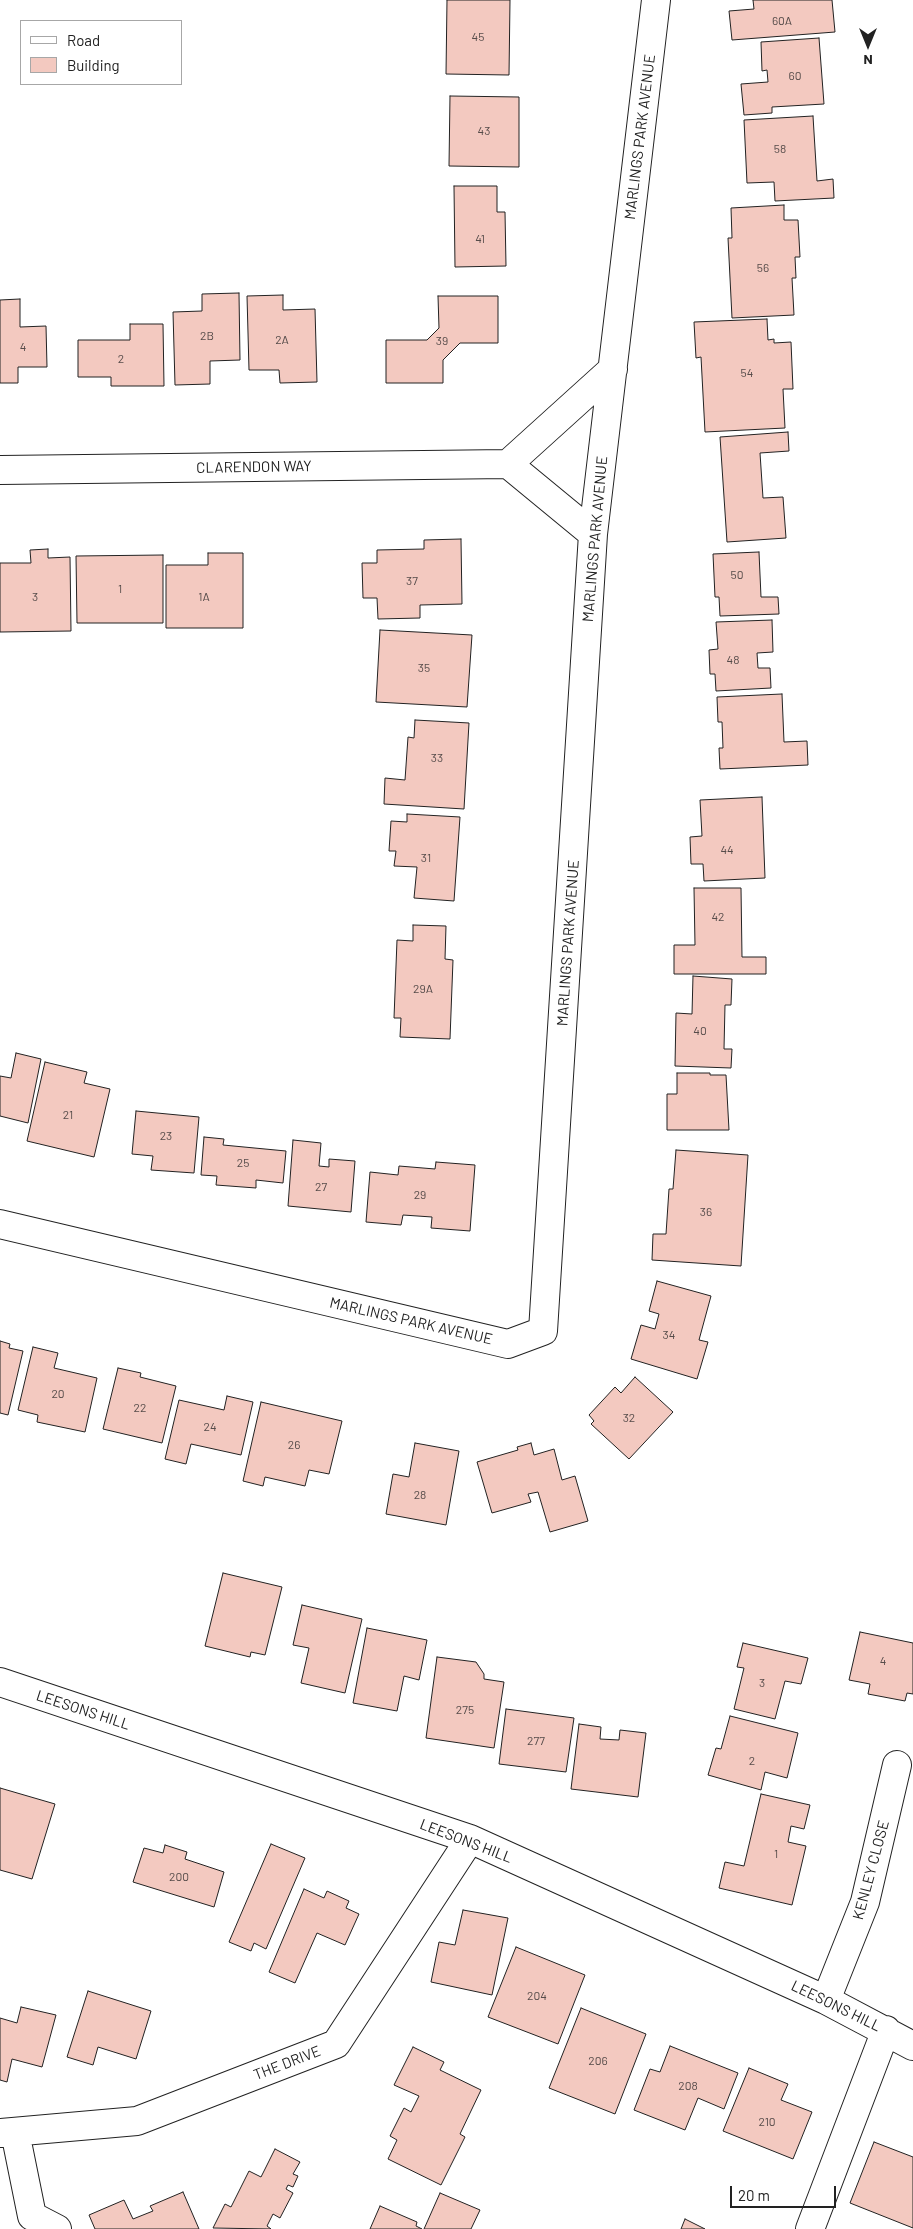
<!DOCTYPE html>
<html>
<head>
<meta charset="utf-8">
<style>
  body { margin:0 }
  #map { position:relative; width:913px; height:2229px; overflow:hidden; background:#fff; font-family:Barlow,sans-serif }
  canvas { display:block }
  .legend { position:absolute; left:20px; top:20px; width:162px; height:65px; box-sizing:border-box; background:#fff; border:1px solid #a7a7a7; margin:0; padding:6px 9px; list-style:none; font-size:15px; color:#222 }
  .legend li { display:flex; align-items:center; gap:10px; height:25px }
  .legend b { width:25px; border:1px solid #a7a7a7 }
  .north { position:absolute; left:843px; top:20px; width:50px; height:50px; -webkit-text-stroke:4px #fff; paint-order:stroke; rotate:180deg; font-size:14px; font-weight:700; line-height:20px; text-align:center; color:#222 }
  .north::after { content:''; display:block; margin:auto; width:18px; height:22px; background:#222; clip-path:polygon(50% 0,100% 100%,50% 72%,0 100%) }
  .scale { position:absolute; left:730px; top:2186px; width:106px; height:22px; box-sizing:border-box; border:2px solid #222; border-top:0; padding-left:6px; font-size:15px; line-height:18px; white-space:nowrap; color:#222; -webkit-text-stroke:4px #fff; paint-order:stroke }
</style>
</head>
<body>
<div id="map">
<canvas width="913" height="2229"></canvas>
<ul class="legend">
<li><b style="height:6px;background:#fff"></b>Road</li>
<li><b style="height:14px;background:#f3c9c0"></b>Building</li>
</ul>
<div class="north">N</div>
<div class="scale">20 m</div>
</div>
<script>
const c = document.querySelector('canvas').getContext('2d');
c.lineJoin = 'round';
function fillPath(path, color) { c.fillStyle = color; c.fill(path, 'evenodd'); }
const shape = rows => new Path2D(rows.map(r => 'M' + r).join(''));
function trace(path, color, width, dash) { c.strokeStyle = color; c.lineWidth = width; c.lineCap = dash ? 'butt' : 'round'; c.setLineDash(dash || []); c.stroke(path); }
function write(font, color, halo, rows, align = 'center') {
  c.font = font + ' Barlow,sans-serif'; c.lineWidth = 4; c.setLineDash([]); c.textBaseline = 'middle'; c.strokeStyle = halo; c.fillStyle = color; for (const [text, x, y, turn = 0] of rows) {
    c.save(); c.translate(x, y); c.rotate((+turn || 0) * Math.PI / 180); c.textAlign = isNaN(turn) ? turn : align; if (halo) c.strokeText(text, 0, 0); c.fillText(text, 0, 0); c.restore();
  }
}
const building = shape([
  [447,0,510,0,509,75,446,74,447,0],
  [753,0,832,0,835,32,732,40,729,11,754,9,753,0],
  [819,38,824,104,772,107,772,113,744,115,741,84,768,82,767,70,762,71,761,42,819,38],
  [450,96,519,97,519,167,449,166,450,96],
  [813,116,817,181,833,179,834,198,775,201,774,182,747,183,744,120,813,116],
  [454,186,497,186,497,212,505,212,506,266,455,267,454,186],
  [784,205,784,220,798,220,800,257,795,257,796,278,792,278,794,315,732,318,728,238,732,238,731,208,784,205],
  [239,293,240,360,210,361,210,384,175,385,173,312,202,311,202,294,239,293],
  [283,295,283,310,315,309,317,382,280,383,279,370,249,370,247,296,283,295],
  [438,296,498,296,498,343,460,343,443,360,443,383,386,383,386,340,427,340,439,328,438,296],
  [20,299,20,327,46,326,47,367,18,367,18,383,0,383,0,300,20,299],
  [767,319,768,340,774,339,774,343,791,342,793,389,783,389,785,428,705,432,701,357,696,358,694,322,767,319],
  [130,324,163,324,164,386,111,386,111,377,78,377,78,340,130,340,130,324],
  [788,432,789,451,760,453,763,498,783,497,786,538,727,542,720,437,788,432],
  [461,539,462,604,420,605,420,618,378,619,377,598,363,598,362,563,377,563,377,550,424,549,424,540,461,539],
  [48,549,48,558,70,557,71,631,0,632,0,563,31,563,30,550,48,549],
  [759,552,761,597,778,597,779,614,720,616,719,597,715,597,713,554,759,552],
  [208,553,243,553,243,628,166,628,166,565,208,565,208,553],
  [163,555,163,623,77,623,76,556,163,555],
  [772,620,773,652,757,653,758,668,770,668,771,688,716,691,715,674,710,674,709,650,718,649,716,622,772,620],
  [380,630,472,635,467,707,376,702,380,630],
  [782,694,784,742,807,741,808,765,720,769,719,748,723,748,722,722,718,722,717,697,782,694],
  [415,720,469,723,464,809,384,804,385,778,405,780,408,737,414,738,415,720],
  [762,797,765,878,704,881,703,864,691,864,690,837,702,836,700,800,762,797],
  [407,814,460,817,454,901,414,898,417,867,394,866,396,851,389,851,391,821,407,822,407,814],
  [694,888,741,888,742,957,766,957,766,974,674,974,674,945,695,945,694,888],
  [413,925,446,926,445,959,453,960,450,1039,400,1037,401,1018,394,1018,397,940,413,941,413,925],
  [693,976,732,979,731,1005,725,1005,724,1049,732,1049,731,1068,675,1066,676,1013,692,1014,693,976],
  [16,1053,41,1059,28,1123,0,1116,0,1076,11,1078,16,1053],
  [45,1062,87,1072,84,1083,110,1089,94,1157,27,1141,45,1062],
  [677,1073,710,1073,710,1075,726,1075,729,1130,667,1130,667,1094,677,1094,677,1073],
  [136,1111,199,1117,194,1173,151,1170,153,1156,132,1154,136,1111],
  [204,1137,224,1139,223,1145,286,1151,283,1183,256,1180,256,1188,216,1185,217,1176,201,1175,204,1137],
  [293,1140,321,1143,319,1166,329,1167,329,1159,355,1161,351,1212,288,1206,293,1140],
  [676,1150,748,1155,741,1266,652,1260,653,1234,666,1234,669,1189,673,1189,676,1150],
  [436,1162,475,1165,470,1231,431,1228,432,1217,403,1215,401,1225,366,1222,370,1172,398,1175,399,1166,435,1169,436,1162],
  [657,1281,711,1296,699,1340,708,1342,697,1379,631,1359,641,1325,655,1329,659,1314,649,1311,657,1281],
  [0,1341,10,1344,9,1348,23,1351,8,1415,0,1413,0,1341],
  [33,1347,58,1353,54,1368,97,1378,85,1432,37,1422,38,1415,18,1410,33,1347],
  [118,1368,141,1373,140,1377,176,1386,162,1443,103,1429,118,1368],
  [635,1377,673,1412,629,1459,591,1424,594,1421,589,1415,615,1387,621,1393,635,1377],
  [227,1396,253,1402,241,1455,191,1444,186,1464,165,1459,179,1400,224,1410,227,1396],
  [261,1402,342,1421,329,1474,309,1470,305,1486,265,1477,263,1486,243,1481,261,1402],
  [415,1443,459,1451,446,1525,386,1514,393,1474,409,1477,415,1443],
  [531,1443,534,1455,554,1449,562,1480,575,1476,588,1521,550,1532,538,1492,528,1494,531,1502,492,1513,477,1462,518,1450,517,1447,531,1443],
  [223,1573,282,1587,265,1655,251,1652,250,1657,205,1646,223,1573],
  [302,1605,362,1619,345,1693,301,1683,309,1648,293,1645,302,1605],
  [367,1628,427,1640,419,1680,404,1676,397,1711,353,1703,367,1628],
  [860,1632,913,1643,913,1694,907,1693,905,1701,868,1694,870,1684,849,1680,860,1632],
  [743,1643,808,1658,801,1684,785,1681,775,1719,734,1709,744,1668,737,1667,743,1643],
  [437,1657,476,1662,484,1674,484,1679,504,1682,494,1748,426,1738,437,1657],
  [506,1709,574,1718,566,1772,499,1764,506,1709],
  [730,1716,798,1733,787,1778,765,1772,761,1790,708,1775,716,1748,721,1749,730,1716],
  [579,1724,601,1727,600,1739,619,1740,620,1730,646,1733,638,1797,571,1789,579,1724],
  [0,1788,55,1804,32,1879,0,1870,0,1788],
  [761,1794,810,1805,804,1829,791,1826,788,1842,806,1846,792,1905,719,1888,725,1862,744,1866,761,1794],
  [271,1844,305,1858,266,1949,254,1943,251,1951,229,1942,271,1844],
  [165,1845,187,1852,185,1859,224,1872,214,1907,133,1882,144,1848,163,1853,165,1845],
  [304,1889,324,1898,327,1891,349,1901,346,1908,359,1914,345,1945,317,1933,295,1983,269,1972,304,1889],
  [463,1910,508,1918,492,1995,431,1982,439,1942,455,1945,463,1910],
  [516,1947,585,1975,558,2044,488,2017,516,1947],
  [88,1991,151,2011,136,2059,98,2047,93,2065,67,2057,88,1991],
  [21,2007,56,2015,42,2067,12,2059,7,2082,0,2080,0,2018,17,2023,21,2007],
  [581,2008,646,2034,615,2114,549,2088,581,2008],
  [670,2046,738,2073,724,2109,698,2098,685,2130,634,2110,650,2069,660,2072,670,2046],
  [413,2047,444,2062,440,2070,481,2090,460,2134,465,2137,441,2185,388,2159,397,2140,390,2136,404,2108,411,2112,419,2096,394,2085,413,2047],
  [749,2068,788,2084,781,2100,812,2112,793,2159,723,2131,749,2068],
  [874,2142,913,2157,913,2228,850,2203,874,2142],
  [275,2149,300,2162,293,2174,298,2176,293,2187,288,2185,286,2189,293,2193,280,2218,273,2214,267,2226,271,2229,213,2228,225,2204,231,2207,249,2171,261,2177,275,2149],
  [183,2192,199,2229,95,2229,89,2215,124,2200,133,2219,153,2211,150,2206,183,2192],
  [440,2193,480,2210,471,2229,424,2229,440,2193],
  [380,2206,417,2222,416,2226,422,2229,370,2229,380,2206],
  [685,2219,705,2229,681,2229,685,2219]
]);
fillPath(building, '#f3c9c0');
trace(building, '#222', 1);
const minor = shape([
  [508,464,613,369],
  [0,470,508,464,593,534],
  [0,1224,508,1344,543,1331,593,534,656,0],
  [0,1682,470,1839,826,2000,913,2046],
  [826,2000,865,1902,897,1765],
  [15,2132,32,2216,57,2229],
  [0,2133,137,2121,336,2044,470,1839],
  [810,2229,886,2030]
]);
trace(minor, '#222', 30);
trace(minor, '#fff', 28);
write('12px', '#564c4a', null, [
  ["60A",782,21],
  ["45",478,37],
  ["60",795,76],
  ["43",484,131],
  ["58",780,149],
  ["41",480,239],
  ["56",763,268],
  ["2B",207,336],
  ["2A",282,340],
  ["39",442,341],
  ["4",23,347],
  ["2",121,359],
  ["54",747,373],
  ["50",737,575],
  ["37",412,581],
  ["1",120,589],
  ["3",35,597],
  ["1A",204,597],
  ["48",733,660],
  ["35",424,668],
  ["33",437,758],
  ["44",727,850],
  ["31",426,858],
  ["42",718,917],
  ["29A",423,989],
  ["40",700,1031],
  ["21",68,1115],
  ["23",166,1136],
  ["25",243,1163],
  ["27",321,1187],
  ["29",420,1195],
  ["36",706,1212],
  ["34",669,1335],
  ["20",58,1394],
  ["22",140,1408],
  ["32",629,1418],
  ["24",210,1427],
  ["26",294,1445],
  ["28",420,1495],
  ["4",883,1661],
  ["3",762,1683],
  ["275",465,1710],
  ["277",536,1741],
  ["2",752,1761],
  ["1",776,1854],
  ["200",179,1877],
  ["204",537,1996],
  ["206",598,2061],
  ["208",688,2086],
  ["210",767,2122]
]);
write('15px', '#222', '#fff', [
  ["MARLINGS PARK AVENUE",640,137,-83],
  ["CLARENDON WAY",254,467,-1],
  ["MARLINGS PARK AVENUE",595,539,-85],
  ["MARLINGS PARK AVENUE",568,943,-86],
  ["MARLINGS PARK AVENUE",411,1321,13],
  ["LEESONS HILL",83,1710,18],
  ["LEESONS HILL",466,1841,21],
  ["KENLEY CLOSE",871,1870,-75],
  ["LEESONS HILL",836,2006,26],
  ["THE DRIVE",287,2063,-21]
]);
</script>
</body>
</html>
